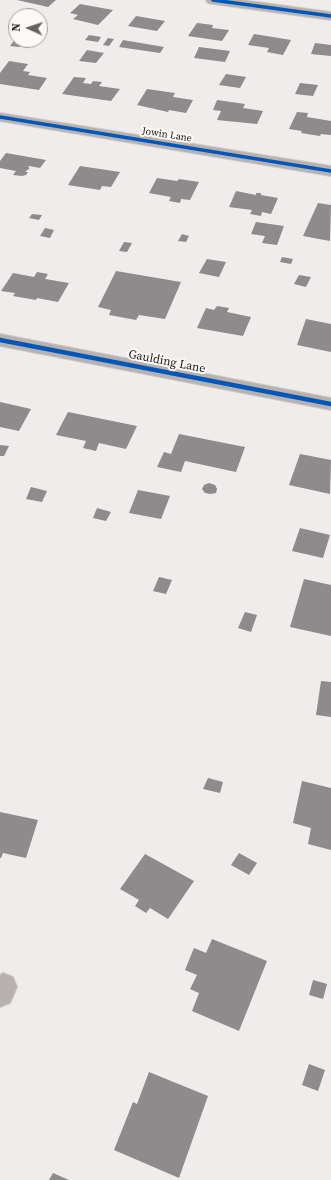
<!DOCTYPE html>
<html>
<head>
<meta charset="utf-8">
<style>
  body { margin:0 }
  #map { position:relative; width:331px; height:1180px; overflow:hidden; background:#efeceb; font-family:"Source Serif 4",serif }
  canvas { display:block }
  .north { position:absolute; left:8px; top:8px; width:40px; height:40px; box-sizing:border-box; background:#fdf9f8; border:1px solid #a29f9e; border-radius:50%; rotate:273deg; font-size:11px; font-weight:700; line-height:16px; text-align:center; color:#191717 }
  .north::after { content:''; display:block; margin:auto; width:14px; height:18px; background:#646261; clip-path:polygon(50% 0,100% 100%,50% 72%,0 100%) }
</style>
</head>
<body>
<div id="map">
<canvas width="331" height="1180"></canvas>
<div class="north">N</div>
</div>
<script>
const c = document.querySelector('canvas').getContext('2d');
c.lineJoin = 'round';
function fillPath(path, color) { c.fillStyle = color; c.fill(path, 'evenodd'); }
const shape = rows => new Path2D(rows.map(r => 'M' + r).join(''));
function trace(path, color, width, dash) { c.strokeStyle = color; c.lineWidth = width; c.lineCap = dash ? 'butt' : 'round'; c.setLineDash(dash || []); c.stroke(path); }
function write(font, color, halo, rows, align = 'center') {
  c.font = font + ' "Source Serif 4",serif'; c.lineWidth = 4; c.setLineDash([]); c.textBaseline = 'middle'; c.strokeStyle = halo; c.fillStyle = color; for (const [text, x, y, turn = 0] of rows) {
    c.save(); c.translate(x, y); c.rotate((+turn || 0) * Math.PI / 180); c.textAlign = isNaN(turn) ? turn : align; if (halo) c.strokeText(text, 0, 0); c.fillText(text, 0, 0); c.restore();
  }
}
fillPath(shape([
  [17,0,56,0,48,7],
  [80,4,113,10,98,25,73,19,78,15,70,13],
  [136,16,165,21,157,31,128,26],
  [197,23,213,25,212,28,229,30,222,41,188,36],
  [254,34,291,40,283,55,267,52,269,48,248,45],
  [89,35,101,37,98,42,85,40],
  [16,38,16,40,25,41,20,47,10,46],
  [108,38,114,39,109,46,103,45],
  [123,40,164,47,160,53,119,47],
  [315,43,331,45,331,56,311,54],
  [199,47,230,51,225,62,194,58],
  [87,50,104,53,96,63,79,61],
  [9,61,28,64,23,71,30,72,28,75,47,78,39,90,0,84,0,73],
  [226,74,246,77,240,88,219,85],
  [74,77,86,78,83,83,91,84,93,81,102,82,99,86,120,89,111,101,62,94],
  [300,83,318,85,313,96,295,94],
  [147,89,175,93,173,97,193,100,186,113,169,110,168,112,137,105],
  [217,100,245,104,243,108,263,111,257,124,217,120,221,111,213,110],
  [297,112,308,113,307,117,331,121,331,135,321,134,320,136,301,133,302,131,289,129],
  [6,153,46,160,40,168,29,166,28,167,30,168,25,172,28,172,26,175,22,176,13,175,16,171,0,168,0,161],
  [80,166,120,172,111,187,102,186,100,190,68,185],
  [157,178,177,181,179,179,199,182,190,200,181,199,180,203,169,201,171,197,149,193],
  [236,191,256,195,256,193,261,193,261,195,278,198,271,214,262,212,261,216,250,214,252,210,229,207],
  [318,203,331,205,330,241,303,236],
  [32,214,42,215,39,220,29,218],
  [256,222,284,226,277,245,262,243,265,236,251,234],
  [45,228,54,230,50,238,40,236],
  [182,234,189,236,186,242,178,241],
  [124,242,132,243,127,252,119,251],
  [282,257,293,259,291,264,280,262],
  [207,259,226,262,219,277,199,273],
  [116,271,181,282,165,319,139,315,136,320,109,315,111,310,98,307],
  [37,272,48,274,45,279,69,283,58,302,37,298,36,300,13,296,15,293,1,291,13,273,34,277],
  [299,275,311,277,306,287,294,284],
  [217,306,229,308,227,312,251,317,243,336,197,328,206,308,214,310],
  [306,319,331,324,331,352,297,345],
  [0,402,31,409,19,431,0,427],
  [68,412,137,426,126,449,99,443,96,451,83,448,86,441,56,435],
  [179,434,245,447,236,472,185,461,181,472,157,467,164,452,171,454],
  [0,445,9,446,4,456,0,456],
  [300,454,331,460,330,494,289,485],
  [209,483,215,485,217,489,216,493,210,494,205,493,202,489,204,485],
  [31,487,47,491,42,502,26,499],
  [138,490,170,496,161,519,129,513],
  [97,508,111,512,106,521,93,518],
  [300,528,330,535,323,558,292,551],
  [159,577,172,580,166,594,153,591],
  [304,579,331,585,331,636,290,627],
  [245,612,257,615,251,632,238,628],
  [321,681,331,682,331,717,316,715],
  [208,778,223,782,220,793,203,789],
  [302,781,331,788,331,850,308,844,311,828,293,823],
  [0,812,38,820,26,858,3,853,1,858,0,858],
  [239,853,257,863,249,875,231,865],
  [145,854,194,881,168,919,150,908,146,913,135,906,139,900,120,889],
  [212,939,267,961,239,1031,192,1011,199,993,190,989,197,975,185,970,194,948,206,953],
  [313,980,327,984,323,999,309,995],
  [309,1064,325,1070,318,1091,302,1085],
  [149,1072,208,1096,179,1178,114,1150,133,1102,137,1104],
  [53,1173,69,1180,49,1180]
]), '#8d8b8b');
const street = shape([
  [206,0,242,0,331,12,331,20,213,4,208,3,206,0],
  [0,113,331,166,331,176,0,121,0,113],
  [0,334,331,398,331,410,0,346,0,334],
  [3,973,13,977,17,987,10,1003,0,1007,0,975,3,973]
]);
trace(street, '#cccaca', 2);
fillPath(street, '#b7b2b0');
trace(shape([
  [213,0,331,16],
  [0,117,331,171]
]), '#0057b8', 3.5);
trace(shape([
  [0,340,331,404]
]), '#0057b8', 4.5);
write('10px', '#191717', '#fdf9f8', [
  ["Jowin Lane",167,135,9]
]);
write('12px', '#191717', '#fdf9f8', [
  ["Gaulding Lane",167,362,11]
]);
</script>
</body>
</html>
